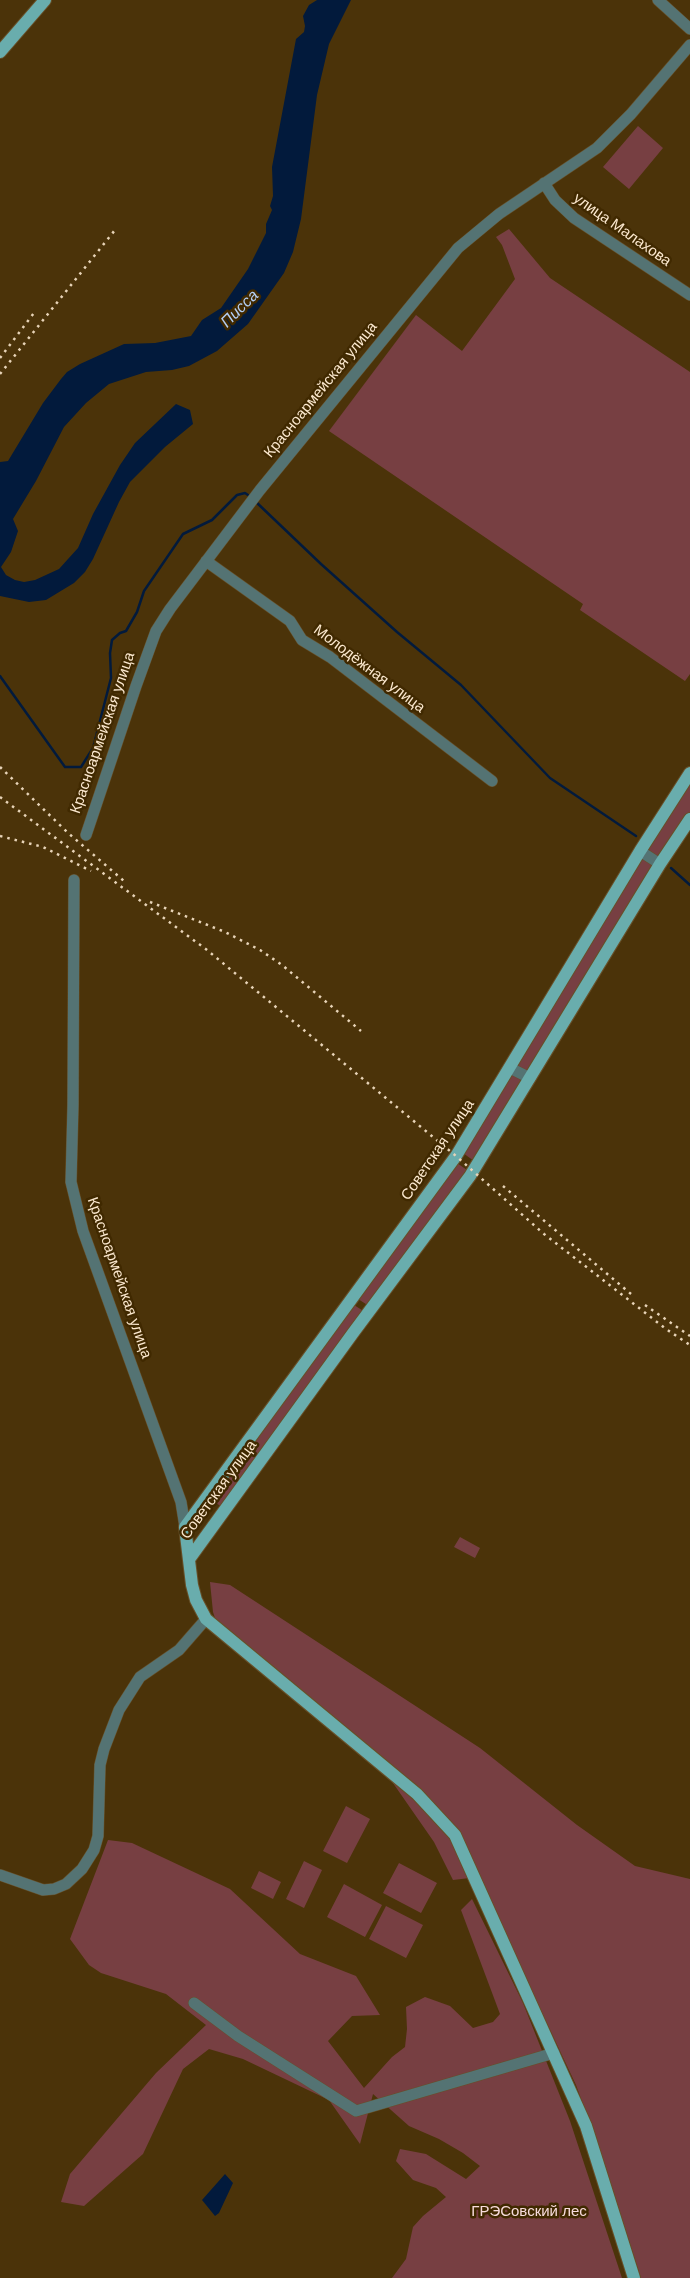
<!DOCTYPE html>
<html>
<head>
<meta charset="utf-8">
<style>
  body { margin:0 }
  canvas { display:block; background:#4b3309 }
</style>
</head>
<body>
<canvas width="690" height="2278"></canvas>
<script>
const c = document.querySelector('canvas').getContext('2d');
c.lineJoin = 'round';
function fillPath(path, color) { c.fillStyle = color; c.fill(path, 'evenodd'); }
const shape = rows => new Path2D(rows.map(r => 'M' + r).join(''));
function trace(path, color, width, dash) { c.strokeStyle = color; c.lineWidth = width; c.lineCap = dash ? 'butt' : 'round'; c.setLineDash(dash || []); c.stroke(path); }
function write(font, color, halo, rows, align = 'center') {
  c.font = font + ' Helvetica,sans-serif'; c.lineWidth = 5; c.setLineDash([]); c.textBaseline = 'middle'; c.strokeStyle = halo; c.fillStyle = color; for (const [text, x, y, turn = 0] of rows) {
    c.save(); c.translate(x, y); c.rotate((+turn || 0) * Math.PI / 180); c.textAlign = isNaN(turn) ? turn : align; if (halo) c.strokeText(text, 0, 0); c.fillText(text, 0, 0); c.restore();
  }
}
fillPath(shape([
  [638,126,663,148,629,189,603,167],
  [509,229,550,278,690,372,690,674,685,681,580,610,583,604,329,431,416,315,462,351,515,279,502,245,496,237],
  [690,782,690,812,658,860,645,850],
  [642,856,656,864,529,1073,516,1067],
  [512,1074,525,1081,474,1161,463,1153],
  [457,1163,467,1170,369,1306,358,1299],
  [354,1305,365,1312,221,1506,210,1500],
  [460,1537,480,1548,475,1558,454,1547],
  [210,1582,230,1585,480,1748,577,1825,635,1866,690,1879,690,2278,641,2278,597,2143,576,2085,478,1877,453,1880,434,1842,386,1773,221,1636,213,1612],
  [346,1806,370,1819,347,1863,323,1851],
  [108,1840,132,1843,230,1889,300,1954,356,1976,380,2015,352,2016,328,2041,364,2088,392,2057,405,2047,407,2029,406,2007,425,1997,450,2006,473,2028,493,2022,500,2014,461,1910,472,1899,523,2003,570,2121,622,2278,392,2278,406,2259,413,2227,423,2216,446,2197,436,2188,413,2180,396,2161,400,2149,426,2154,466,2179,480,2166,463,2153,439,2139,409,2126,373,2094,360,2144,329,2100,243,2059,209,2049,183,2069,143,2154,84,2206,61,2202,70,2174,156,2073,206,2025,166,1994,101,1973,89,1965,70,1939],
  [304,1861,322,1870,304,1908,286,1899],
  [399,1863,437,1883,421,1913,383,1893],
  [259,1871,281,1882,273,1899,251,1888],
  [344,1884,382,1905,365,1937,327,1917],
  [386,1906,423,1925,406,1958,369,1939]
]), '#773f42');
fillPath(shape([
  [317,0,351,0,329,44,317,95,301,219,293,252,284,273,248,324,217,351,189,366,172,370,146,372,109,384,86,403,64,427,36,481,13,519,18,531,11,552,1,567,6,575,15,580,24,582,35,580,59,569,68,559,78,548,93,514,120,465,135,443,176,404,190,410,193,424,165,447,130,482,119,502,93,559,85,572,74,583,46,600,29,602,0,596,0,462,8,461,43,403,61,379,67,372,80,364,124,344,155,343,191,336,202,320,221,308,248,269,266,233,266,224,272,210,270,206,273,196,272,167,296,39,304,32,305,26,303,16,309,5],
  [225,2174,233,2183,219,2213,215,2216,202,2200]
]), '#021a3c');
trace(shape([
  [255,501,321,564,397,632,461,685,550,778,636,836],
  [0,676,65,767,81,767,93,748,111,678,110,653,112,640,120,633,126,631,137,612,144,591,183,534,212,520,237,495,245,493,251,497],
  [671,868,690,885]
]), '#021a3c', 2.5);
const minor = shape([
  [658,0,690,29],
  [544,183,555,200,574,218,690,295],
  [206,561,290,621,302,640,330,657,492,781],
  [86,835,136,686,156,631,170,609,260,490,458,248,499,214,597,148,631,114,690,45],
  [640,851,660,864],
  [74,880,73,1105,71,1182,83,1231,181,1502,185,1527],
  [510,1068,530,1078],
  [0,1875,43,1890,54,1889,66,1884,82,1869,94,1850,98,1836,100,1765,104,1749,119,1710,140,1677,179,1650,206,1619],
  [194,2003,238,2036,356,2111,554,2053]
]);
const major = shape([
  [0,52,45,0],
  [190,1558,353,1333,470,1176,660,864,690,819],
  [634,2278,586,2126,455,1835,417,1794,206,1619,196,1600,192,1585,185,1527,456,1156,640,851,690,773]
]);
trace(minor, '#675029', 12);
trace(major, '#675029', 14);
trace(minor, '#547373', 11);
trace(major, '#69adad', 12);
trace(shape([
  [0,358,34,313],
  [0,374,115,230],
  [0,767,67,832,124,881],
  [0,797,207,950,456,1156,544,1234,666,1329,690,1345],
  [0,836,43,847,91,871],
  [150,902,225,932,260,950,282,965,361,1031],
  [503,1186,631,1294],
  [645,1305,690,1336]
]), '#e8d4b8', 2.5, [2.5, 5]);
write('15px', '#fce9cf', '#402900', [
  ["улица Малахова",622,230,35],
  ["Красноармейская улица",321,390,-51],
  ["Молодёжная улица",369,669,37],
  ["Красноармейская улица",103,733,-71],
  ["Советская улица",438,1150,-56],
  ["Красноармейская улица",119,1278,71],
  ["Советская улица",219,1490,-54]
]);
write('15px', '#f8dcdd', '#402900', [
  ["ГРЭСовский лес",529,2212]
]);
write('italic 16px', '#b2cef4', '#402900', [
  ["Писса",240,309,-45]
]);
</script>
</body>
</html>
